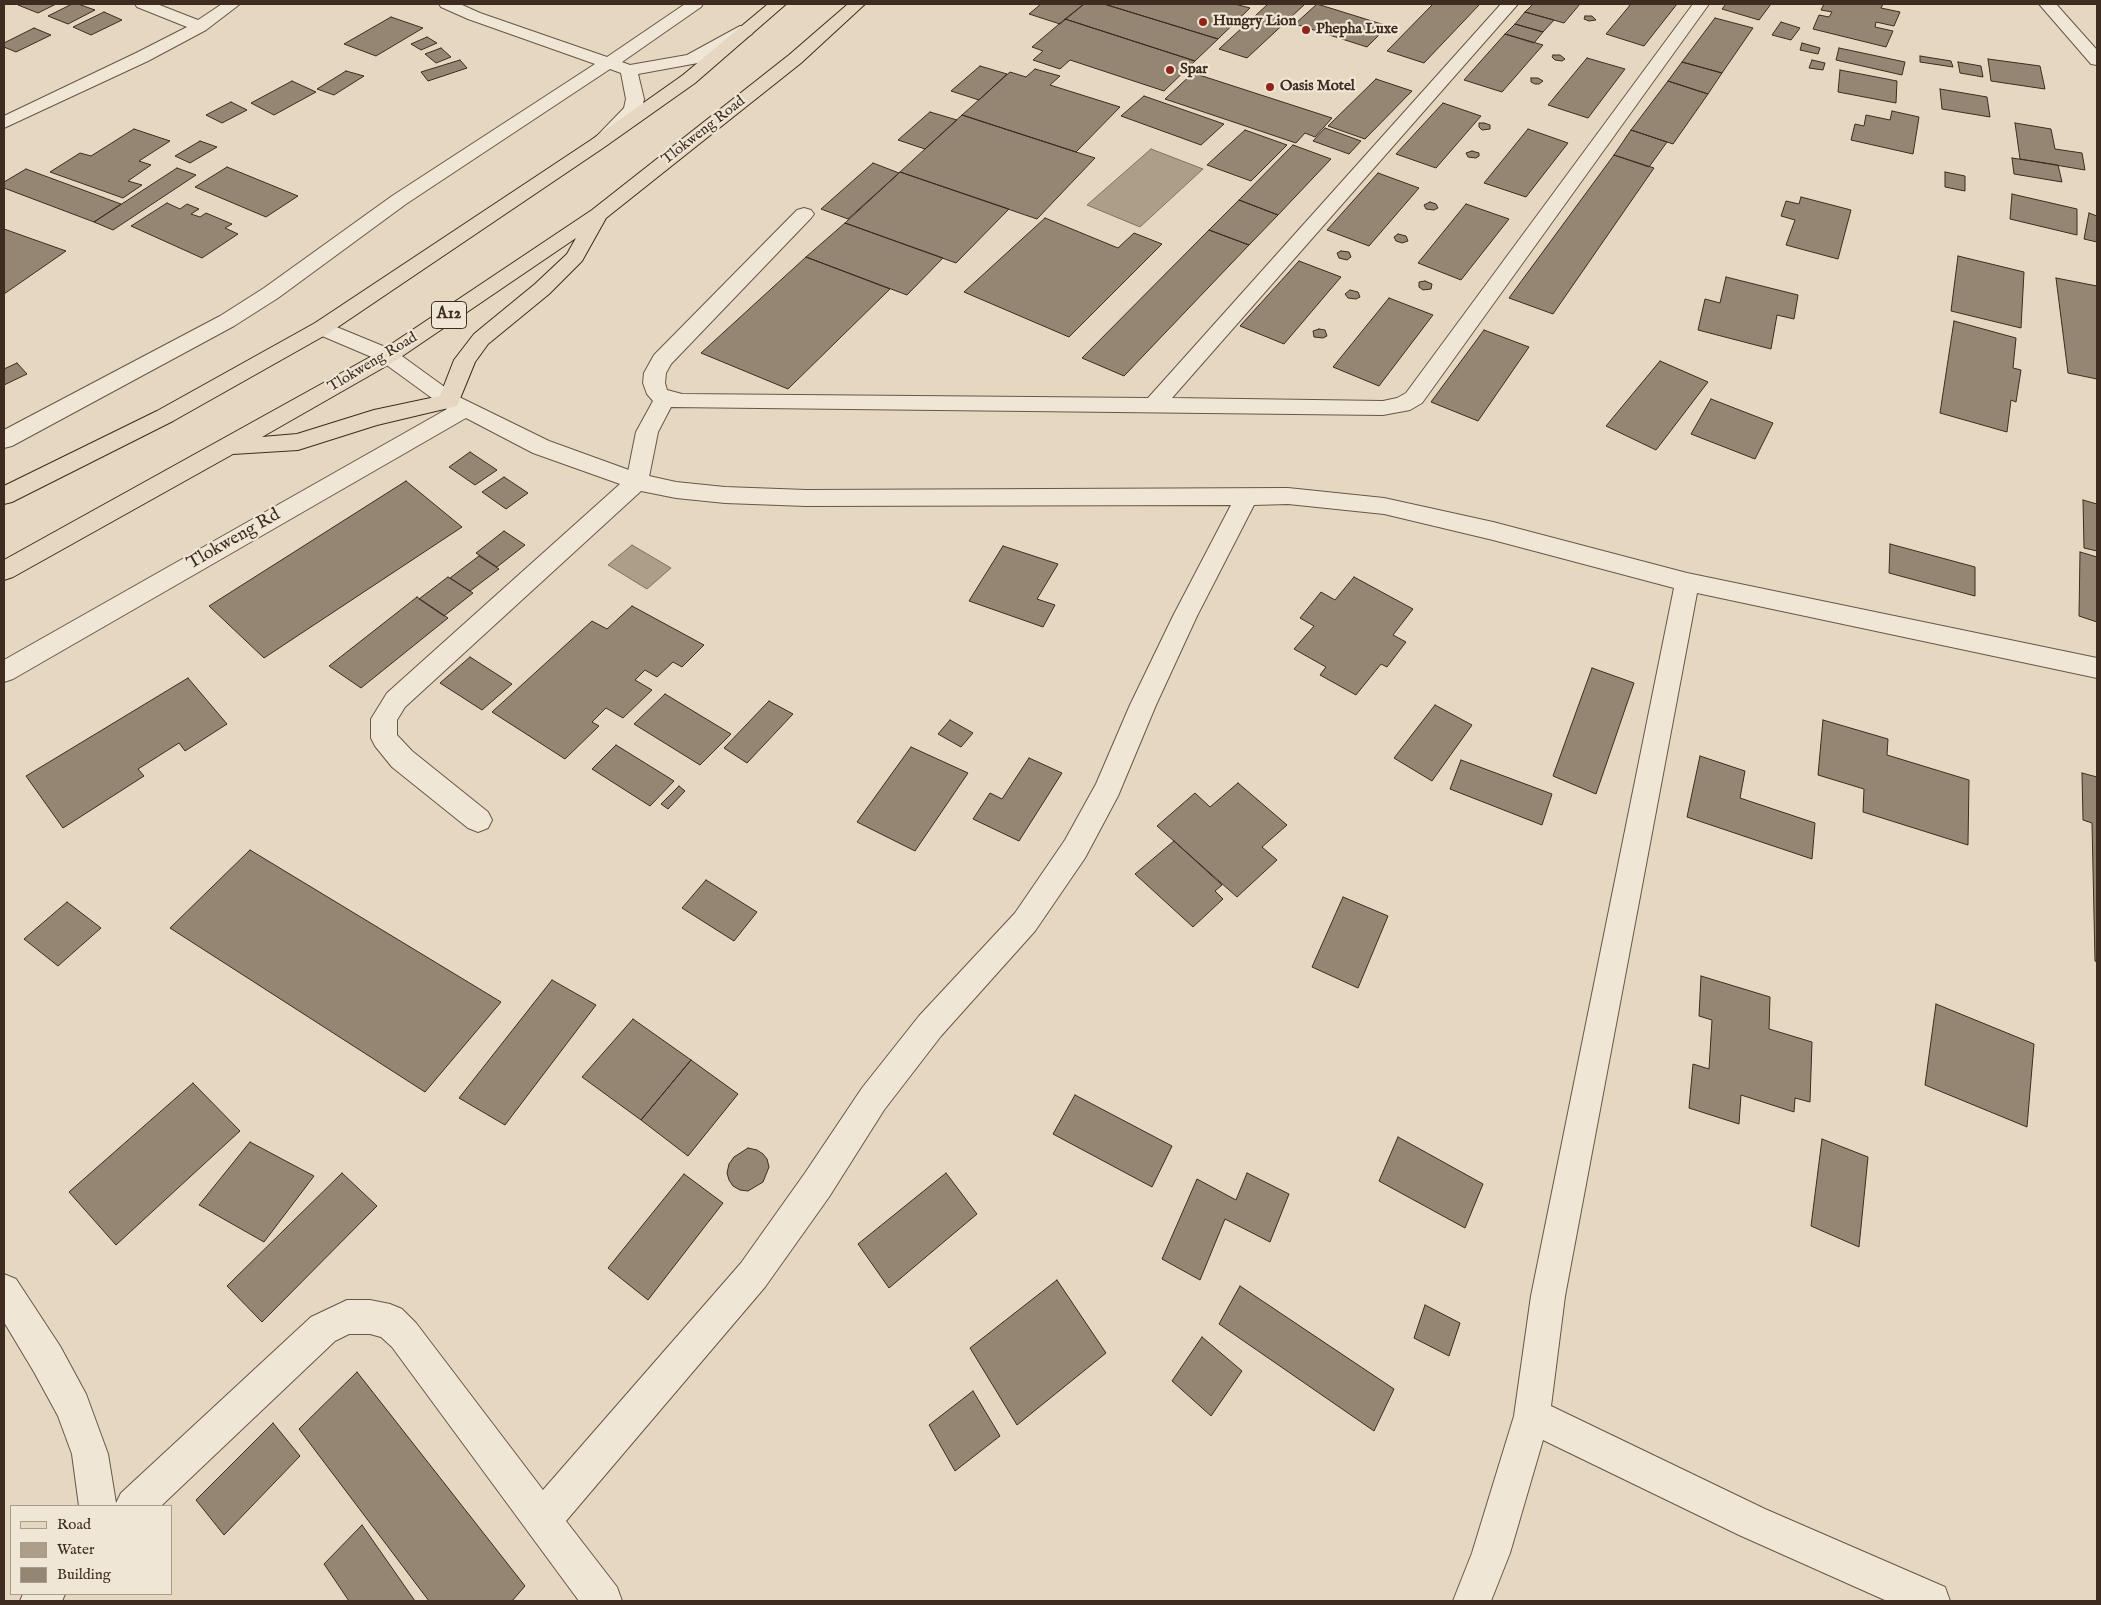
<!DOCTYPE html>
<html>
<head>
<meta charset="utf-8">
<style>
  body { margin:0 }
  #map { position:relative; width:2101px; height:1605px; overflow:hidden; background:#e6d8c0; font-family:"IM FELL English",serif }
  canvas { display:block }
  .frame { position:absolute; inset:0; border:5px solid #3d2c1f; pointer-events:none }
  .legend { position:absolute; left:10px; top:1505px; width:162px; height:90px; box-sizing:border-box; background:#efe6d6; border:1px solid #a89c8d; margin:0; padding:6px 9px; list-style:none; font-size:15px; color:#3d2c1f }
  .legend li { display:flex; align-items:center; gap:10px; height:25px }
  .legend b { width:25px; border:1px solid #a89c8d }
</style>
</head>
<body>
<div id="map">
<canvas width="2101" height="1605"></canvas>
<div class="frame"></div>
<ul class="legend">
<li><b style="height:6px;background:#e6d8c0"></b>Road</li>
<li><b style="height:14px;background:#ad9e89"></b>Water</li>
<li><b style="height:14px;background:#958573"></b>Building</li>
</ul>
</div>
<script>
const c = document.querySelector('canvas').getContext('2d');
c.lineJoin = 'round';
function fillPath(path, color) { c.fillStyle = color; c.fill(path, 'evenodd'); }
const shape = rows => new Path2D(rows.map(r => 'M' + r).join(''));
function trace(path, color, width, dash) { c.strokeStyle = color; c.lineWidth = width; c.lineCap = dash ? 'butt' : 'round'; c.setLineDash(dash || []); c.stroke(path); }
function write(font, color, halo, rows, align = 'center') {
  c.font = font + ' "IM FELL English",serif'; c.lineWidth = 4.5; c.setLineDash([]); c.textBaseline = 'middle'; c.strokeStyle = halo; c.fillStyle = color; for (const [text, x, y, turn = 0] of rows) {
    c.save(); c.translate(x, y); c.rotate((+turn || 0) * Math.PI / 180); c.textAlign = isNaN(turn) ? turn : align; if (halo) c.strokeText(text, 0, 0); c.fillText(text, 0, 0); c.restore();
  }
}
const water = shape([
  [1151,149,1203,169,1140,227,1087,205,1151,149],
  [632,545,671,568,647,589,608,565,632,545]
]);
fillPath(water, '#ad9e89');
trace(water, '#80705f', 1);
const building = shape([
  [21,4,56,4,38,13,18,5,21,4],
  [72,4,78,4,95,10,68,24,48,16,72,4],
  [1041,4,1084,4,1060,24,1029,14,1041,4],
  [1084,4,1104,4,1218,39,1195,61,1065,19,1084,4],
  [1104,4,1235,4,1250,8,1218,39,1104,4],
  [1268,4,1305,4,1247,58,1219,49,1268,4],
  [1317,4,1388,26,1367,47,1295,24,1317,4],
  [1433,4,1480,4,1424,63,1387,51,1433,4],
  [1533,4,1580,4,1564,23,1525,12,1533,4],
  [1631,4,1677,4,1644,46,1606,34,1631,4],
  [1726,4,1771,4,1759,20,1722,9,1726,4],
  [1824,4,1883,4,1881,8,1900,12,1894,26,1876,22,1875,27,1893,31,1886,47,1813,29,1819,15,1829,17,1832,12,1821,10,1824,4],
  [104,12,122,20,91,35,73,27,104,12],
  [1525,12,1554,20,1543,32,1515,24,1525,12],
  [1585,16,1592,16,1596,20,1589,21,1584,19,1585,16],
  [391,17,423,28,376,56,344,44,391,17],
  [1715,18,1753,28,1722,73,1682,62,1715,18],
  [1065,19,1195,61,1164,91,1070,60,1060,69,1033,60,1043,51,1032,47,1065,19],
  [1781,22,1800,28,1791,40,1772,35,1781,22],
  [1515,24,1543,32,1534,43,1505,34,1515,24],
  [34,28,51,35,16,52,4,47,4,43,34,28],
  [1505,34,1543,45,1502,92,1464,80,1505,34],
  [427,37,437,43,421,50,411,44,427,37],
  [1802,43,1820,48,1818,54,1800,50,1802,43],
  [441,48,451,57,436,63,425,54,441,48],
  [1839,48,1905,62,1902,75,1836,60,1839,48],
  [1553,55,1560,55,1565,59,1562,61,1555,60,1552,57,1553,55],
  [1920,56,1951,61,1953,67,1920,62,1920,56],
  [1587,58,1625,69,1588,118,1548,105,1587,58],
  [1988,59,2040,66,2045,89,1991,81,1988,59],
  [460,60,467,68,428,81,421,72,460,60],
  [1812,60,1825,63,1823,70,1809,68,1812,60],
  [1682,62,1722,73,1708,94,1668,81,1682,62],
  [1958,62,1981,66,1983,77,1960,73,1958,62],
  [980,66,1007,74,979,100,951,91,980,66],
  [1035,69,1060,76,1050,85,1120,107,1076,152,962,115,1010,72,1026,77,1035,69],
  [1840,70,1897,81,1896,103,1838,92,1840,70],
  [346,71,364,76,334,95,317,89,346,71],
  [1193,73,1332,118,1315,137,1305,133,1296,143,1165,99,1193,73],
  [1531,78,1538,78,1543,81,1539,84,1535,84,1531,82,1531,78],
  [1376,79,1412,91,1365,139,1328,126,1376,79],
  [292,81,316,92,274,115,251,103,292,81],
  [1668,81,1708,94,1673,144,1631,130,1668,81],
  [1940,89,1987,97,1990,117,1942,109,1940,89],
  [1144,96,1224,124,1201,145,1121,116,1144,96],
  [231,102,247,110,222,123,206,115,231,102],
  [1443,103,1481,116,1436,168,1396,154,1443,103],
  [1892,111,1919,117,1913,154,1851,140,1855,124,1864,126,1866,115,1890,120,1892,111],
  [930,112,957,120,925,149,898,140,930,112],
  [962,115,1076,152,1095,158,1037,219,900,172,962,115],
  [1484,123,1490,125,1490,129,1482,130,1479,127,1479,123,1484,123],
  [2015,123,2051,129,2055,149,2082,153,2085,170,2020,159,2015,123],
  [1325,128,1361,141,1349,154,1313,141,1325,128],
  [134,129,170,141,139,161,151,165,128,181,142,185,123,198,50,172,80,153,91,156,134,129],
  [1528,129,1568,143,1526,197,1484,183,1528,129],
  [1245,130,1287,145,1251,181,1207,165,1245,130],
  [1631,130,1667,142,1649,167,1614,155,1631,130],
  [200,141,217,147,190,163,175,156,200,141],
  [1293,145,1331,159,1278,215,1239,200,1293,145],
  [1472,151,1479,153,1479,156,1476,158,1468,157,1466,153,1472,151],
  [1614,155,1654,168,1553,314,1509,298,1614,155],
  [2012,158,2058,165,2062,182,2014,174,2012,158],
  [873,163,899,173,848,219,821,209,873,163],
  [227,167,298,196,266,217,195,187,227,167],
  [177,168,196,175,113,230,94,222,177,168],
  [26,169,121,204,94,222,4,188,4,182,26,169],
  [900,172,1009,209,956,263,845,223,900,172],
  [1945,172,1965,176,1965,191,1945,187,1945,172],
  [1378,173,1419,188,1369,246,1327,230,1378,173],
  [2012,194,2077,209,2077,235,2010,219,2012,194],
  [1801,197,1851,210,1838,259,1786,245,1795,220,1781,216,1786,201,1799,204,1801,197],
  [1239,200,1278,215,1249,245,1209,230,1239,200],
  [1430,202,1436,204,1438,208,1434,210,1426,209,1424,205,1430,202],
  [167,203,180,209,187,204,199,209,191,214,200,217,206,213,232,224,225,228,238,234,202,258,131,226,167,203],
  [1466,204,1509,219,1461,280,1418,263,1466,204],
  [2089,213,2097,216,2097,242,2084,239,2089,213],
  [1045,218,1118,248,1134,233,1162,244,1069,337,964,292,1045,218],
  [845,223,943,258,907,295,806,257,845,223],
  [4,229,66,251,4,294,4,229],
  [1209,230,1249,245,1124,376,1082,358,1209,230],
  [1398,234,1406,236,1408,241,1402,243,1396,241,1394,237,1398,234],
  [1341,251,1349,252,1351,257,1347,260,1339,258,1337,253,1341,251],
  [1958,256,2024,272,2021,328,1951,311,1958,256],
  [806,257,890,289,788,389,701,353,806,257],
  [1299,261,1341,277,1284,344,1240,326,1299,261],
  [1726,277,1798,295,1794,319,1777,315,1771,349,1698,330,1705,299,1720,303,1726,277],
  [2056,278,2097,286,2097,379,2068,373,2056,278],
  [1425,281,1432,284,1431,289,1423,290,1419,287,1419,282,1425,281],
  [1350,290,1358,292,1360,297,1356,299,1348,298,1345,294,1350,290],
  [1389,298,1433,315,1379,386,1333,367,1389,298],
  [1954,321,2016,338,2013,368,2021,370,2016,402,2011,400,2007,432,1940,413,1954,321],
  [1319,329,1325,330,1327,336,1323,338,1314,337,1313,331,1319,329],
  [1484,330,1529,347,1478,421,1431,402,1484,330],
  [1660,361,1708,382,1656,450,1606,426,1660,361],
  [17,363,27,374,4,385,4,369,17,363],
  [1711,399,1773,423,1755,459,1691,434,1711,399],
  [470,452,497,470,475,485,449,467,470,452],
  [504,477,528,493,506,509,482,492,504,477],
  [406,481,462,527,264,658,209,606,406,481],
  [2083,500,2097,504,2097,551,2084,548,2083,500],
  [504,531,525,545,497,567,476,553,504,531],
  [1890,544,1975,567,1975,596,1889,573,1890,544],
  [1003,546,1058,564,1037,599,1055,605,1043,627,969,601,1003,546],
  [2080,552,2097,557,2097,622,2079,616,2080,552],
  [479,556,499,569,470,591,450,578,479,556],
  [448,577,473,593,444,616,419,599,448,577],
  [1354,577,1413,609,1393,635,1406,642,1387,667,1381,664,1356,695,1320,675,1326,667,1294,649,1314,626,1300,618,1321,592,1335,600,1354,577],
  [417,597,448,618,361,688,329,666,417,597],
  [632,606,704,645,682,667,673,662,657,677,645,670,635,680,652,690,623,718,606,708,592,722,599,726,565,759,492,712,592,621,607,629,632,606],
  [470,657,512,684,482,710,440,683,470,657],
  [1592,668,1634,683,1596,794,1553,776,1592,668],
  [188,678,227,724,185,751,179,743,138,769,144,776,63,828,26,776,188,678],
  [665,694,731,734,700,765,634,724,665,694],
  [769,701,793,714,747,763,724,748,769,701],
  [1435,705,1472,725,1432,781,1394,758,1435,705],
  [950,720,973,733,961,747,938,734,950,720],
  [1823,720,1888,739,1887,755,1969,780,1968,845,1863,812,1864,789,1818,775,1823,720],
  [616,745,674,781,650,806,592,769,616,745],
  [911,747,968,773,915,851,857,822,911,747],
  [1700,756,1745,771,1740,798,1815,823,1812,859,1687,817,1700,756],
  [1029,758,1062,773,1019,841,973,819,990,793,1002,799,1029,758],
  [1461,760,1552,794,1542,825,1450,789,1461,760],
  [2082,773,2097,777,2097,962,2095,961,2092,823,2083,820,2082,773],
  [1238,783,1287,825,1262,847,1277,860,1237,897,1157,826,1195,793,1210,807,1238,783],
  [679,786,685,791,668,809,661,804,679,786],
  [1174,841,1222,885,1215,891,1223,899,1193,927,1135,874,1174,841],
  [250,850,501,1002,425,1092,170,928,250,850],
  [706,880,757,912,734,941,682,908,706,880],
  [1343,897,1388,916,1358,988,1312,967,1343,897],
  [67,902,101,928,58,966,24,939,67,902],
  [1701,976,1770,997,1769,1029,1812,1042,1810,1102,1795,1098,1794,1112,1741,1095,1739,1124,1689,1108,1693,1064,1709,1069,1712,1020,1699,1016,1701,976],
  [552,980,596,1005,505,1125,459,1098,552,980],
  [1936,1004,2034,1044,2027,1127,1925,1085,1936,1004],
  [633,1019,691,1060,641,1120,582,1077,633,1019],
  [691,1060,738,1094,688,1156,641,1120,691,1060],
  [193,1083,240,1131,116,1245,69,1192,193,1083],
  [1075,1095,1172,1146,1152,1187,1053,1134,1075,1095],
  [1398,1137,1483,1184,1465,1228,1379,1181,1398,1137],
  [1822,1139,1868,1157,1859,1247,1811,1226,1822,1139],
  [250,1142,314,1176,264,1242,199,1205,250,1142],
  [748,1148,757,1150,763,1154,767,1159,769,1167,763,1182,748,1191,740,1190,733,1186,729,1180,727,1173,729,1164,734,1157,748,1148],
  [342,1173,377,1206,262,1322,227,1286,342,1173],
  [946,1173,977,1214,889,1288,858,1244,946,1173],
  [1247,1173,1289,1194,1270,1242,1225,1219,1200,1280,1162,1259,1197,1179,1236,1200,1247,1173],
  [684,1174,723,1203,648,1300,608,1268,684,1174],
  [1057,1280,1106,1353,1017,1425,970,1348,1057,1280],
  [1240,1286,1394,1389,1374,1431,1219,1324,1240,1286],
  [1425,1305,1460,1323,1449,1356,1414,1338,1425,1305],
  [1202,1337,1242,1371,1211,1416,1172,1381,1202,1337],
  [357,1372,525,1586,512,1601,429,1601,299,1429,357,1372],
  [973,1391,1000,1436,955,1471,929,1425,973,1391],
  [273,1423,300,1456,224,1535,196,1500,273,1423],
  [362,1525,415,1601,349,1601,324,1564,362,1525]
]);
fillPath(building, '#958573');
trace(building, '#3d2c1f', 1);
const service = shape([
  [1501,4,1518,4,1172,398,1383,401,1397,398,1406,393,1693,4,1709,4,1422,403,1410,410,1383,415,671,407,658,432,648,482,645,488,637,490,629,488,626,482,636,432,653,401,647,394,643,383,644,373,654,355,797,210,804,208,811,210,814,214,811,218,671,364,666,373,665,383,667,390,682,394,1148,398,1501,4]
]);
const minor = shape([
  [135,4,157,4,198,20,222,4,240,4,206,30,148,61,4,128,4,116,136,53,187,27,137,7,135,4],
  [439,4,460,4,480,13,607,57,685,4,703,4,701,7,622,62,630,65,687,55,740,26,752,26,754,30,752,34,698,63,638,74,644,99,642,109,608,144,602,145,596,144,593,140,624,108,626,99,621,73,610,69,406,204,278,298,234,326,12,446,4,448,4,430,220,316,264,288,392,196,595,64,468,19,441,7,439,4],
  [2039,4,2056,4,2097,50,2097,65,2091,64,2039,4],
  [322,321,395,351,457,396,549,441,640,474,676,482,725,487,806,490,1288,488,1384,498,1493,522,1687,573,2097,658,2097,678,1697,593,1565,1296,1551,1406,1765,1509,1945,1587,1950,1601,1887,1601,1739,1535,1543,1440,1510,1553,1491,1601,1453,1601,1472,1553,1514,1416,1531,1296,1674,588,1493,540,1384,514,1288,504,1254,505,1197,616,1156,705,1118,796,1085,858,1035,931,941,1036,884,1110,829,1197,765,1287,566,1521,617,1587,622,1601,579,1601,392,1347,381,1337,370,1334,349,1334,335,1341,161,1506,79,1506,72,1454,58,1416,34,1372,4,1322,4,1274,16,1279,60,1346,86,1394,108,1454,116,1503,121,1493,311,1317,347,1300,370,1300,390,1304,402,1309,416,1323,543,1490,741,1263,805,1173,862,1088,919,1016,1015,913,1065,840,1096,784,1130,705,1173,616,1231,505,806,506,725,503,676,498,641,491,405,707,397,720,397,735,412,751,488,812,492,820,488,828,478,832,468,828,392,767,375,746,371,738,371,719,387,693,620,484,533,453,466,418,13,679,4,682,4,660,447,409,381,361,315,333,312,328,315,323,322,321],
  [23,1594,65,1594,62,1601,20,1601,23,1594]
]);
const primary = shape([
  [768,4,786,4,695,83,603,148,329,333,173,421,12,502,4,504,4,486,157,411,315,323,591,140,683,75,768,4],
  [848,4,865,4,801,63,606,218,582,261,549,294,488,344,475,362,457,406,377,425,298,450,233,454,13,577,4,580,4,560,381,351,592,210,789,55,848,4],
  [576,238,567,254,535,284,474,334,454,360,440,396,374,410,297,434,262,437,395,361,576,238]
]);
trace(service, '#675747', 2);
trace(minor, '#675747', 2);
trace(primary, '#3d2c1f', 2);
fillPath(service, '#efe6d6');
fillPath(minor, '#efe6d6');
fillPath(primary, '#e6d8c0');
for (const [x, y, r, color] of [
  [1203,22,5,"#8f2418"],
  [1306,30,5,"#8f2418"],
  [1170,70,5,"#8f2418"],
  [1270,87,5,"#8f2418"]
]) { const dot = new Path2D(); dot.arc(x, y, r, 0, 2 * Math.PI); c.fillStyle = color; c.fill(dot); trace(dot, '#efe6d6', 2); }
write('bold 15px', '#3d2c1f', '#efe6d6', [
  ["Hungry Lion",1213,22],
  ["Phepha Luxe",1316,30],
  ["Spar",1180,70],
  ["Oasis Motel",1280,87]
], 'left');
write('15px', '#3d2c1f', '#efe6d6', [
  ["Tlokweng Road",704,131,-38],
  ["Tlokweng Road",373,363,-31]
]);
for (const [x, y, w] of [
  [449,315,35]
]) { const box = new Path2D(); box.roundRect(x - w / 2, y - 13.5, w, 27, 4); c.fillStyle = '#efe6d6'; c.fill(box); trace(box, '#3d2c1f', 1); }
write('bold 16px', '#3d2c1f', null, [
  ["A12",449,315]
]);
write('18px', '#3d2c1f', '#efe6d6', [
  ["Tlokweng Rd",234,540,-30]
]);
</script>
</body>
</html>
